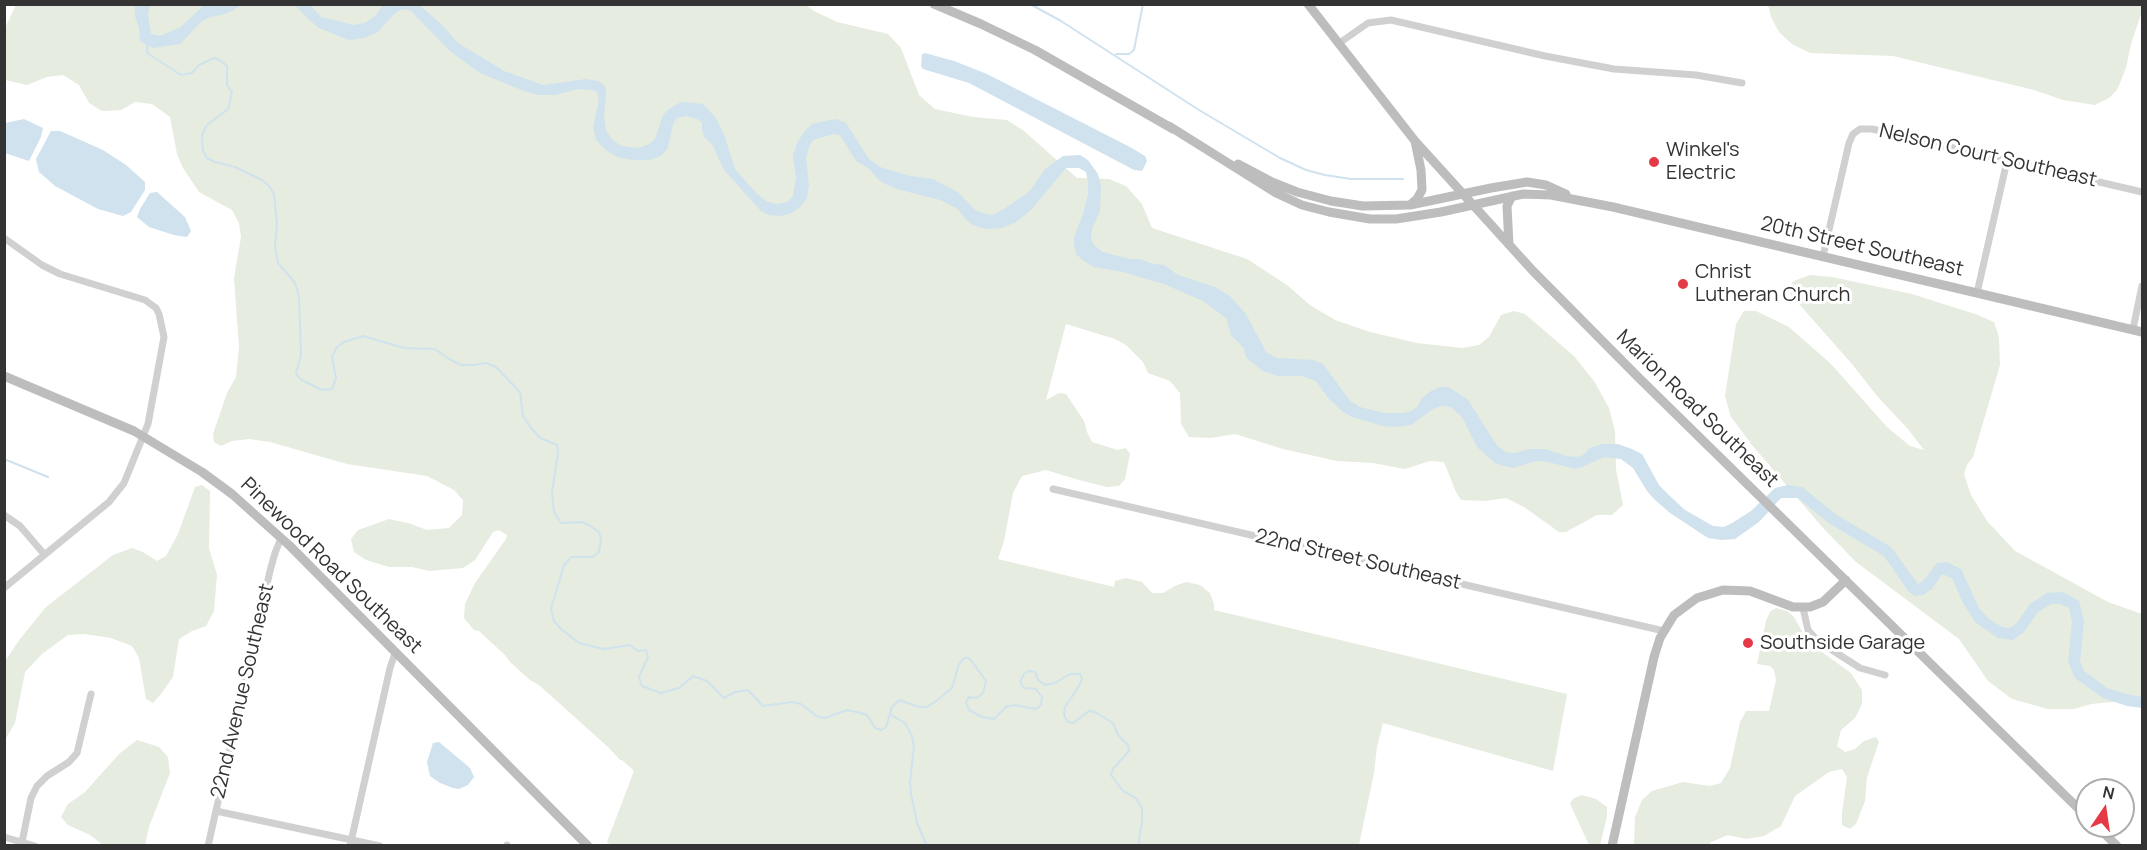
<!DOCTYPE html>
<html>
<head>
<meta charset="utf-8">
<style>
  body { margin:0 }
  #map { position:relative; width:2147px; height:850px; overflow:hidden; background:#fff; font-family:Manrope,sans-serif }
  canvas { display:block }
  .frame { position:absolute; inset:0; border:6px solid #333; pointer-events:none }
  .north { position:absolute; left:2075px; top:778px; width:60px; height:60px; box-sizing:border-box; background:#fff; border:2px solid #adadad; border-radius:50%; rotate:13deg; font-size:16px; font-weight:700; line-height:24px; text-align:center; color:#333 }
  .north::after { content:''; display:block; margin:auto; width:21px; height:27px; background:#e63946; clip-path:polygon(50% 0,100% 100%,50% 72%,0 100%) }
</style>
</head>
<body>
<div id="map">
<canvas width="2147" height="850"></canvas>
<div class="frame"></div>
<div class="north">N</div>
</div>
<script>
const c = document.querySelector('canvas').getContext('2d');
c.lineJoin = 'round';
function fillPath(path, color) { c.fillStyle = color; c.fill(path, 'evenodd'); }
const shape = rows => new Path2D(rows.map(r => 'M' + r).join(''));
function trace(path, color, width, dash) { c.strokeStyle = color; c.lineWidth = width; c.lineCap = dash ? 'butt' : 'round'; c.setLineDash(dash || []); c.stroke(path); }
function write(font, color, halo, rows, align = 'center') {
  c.font = font + ' Manrope,sans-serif'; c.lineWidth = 6; c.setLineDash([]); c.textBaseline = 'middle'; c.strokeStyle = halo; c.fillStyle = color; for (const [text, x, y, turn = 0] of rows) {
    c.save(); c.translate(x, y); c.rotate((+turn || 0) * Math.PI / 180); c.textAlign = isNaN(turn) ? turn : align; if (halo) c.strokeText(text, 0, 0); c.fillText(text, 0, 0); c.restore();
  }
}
fillPath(shape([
  [2142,4,2142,11,2131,44,2126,68,2117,90,2109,98,2095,105,2063,100,2034,90,1893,56,1810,53,1792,44,1779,32,1771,17,1768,5],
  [16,5,806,5,814,11,837,22,888,34,901,48,919,95,935,109,973,117,1007,120,1024,131,1077,178,1109,179,1126,186,1142,204,1152,228,1247,259,1287,285,1310,305,1335,320,1370,332,1417,343,1462,348,1479,345,1489,337,1501,315,1514,311,1525,314,1574,356,1594,381,1609,408,1615,431,1616,469,1623,505,1612,515,1597,515,1566,532,1559,532,1524,507,1506,498,1484,501,1461,500,1456,492,1444,462,1430,461,1405,469,1373,463,1337,461,1283,449,1235,434,1211,438,1189,437,1181,424,1180,393,1170,381,1148,373,1143,362,1126,345,1115,339,1066,324,1046,400,1059,393,1066,394,1084,421,1087,432,1092,442,1118,450,1126,448,1130,454,1125,479,1119,486,1107,487,1079,480,1046,470,1022,476,1013,493,1004,541,998,559,1114,587,1115,581,1126,578,1142,582,1152,593,1163,593,1175,586,1186,582,1200,585,1210,593,1214,604,1214,610,1567,694,1553,771,1383,723,1377,747,1374,773,1359,845,611,845,607,842,634,771,622,760,620,760,608,747,539,685,530,680,510,662,505,655,479,631,474,630,464,618,465,604,475,583,506,539,507,535,499,530,493,532,475,560,463,568,429,571,412,567,389,567,366,560,354,552,351,539,358,530,389,519,408,523,427,530,449,528,462,515,463,500,454,490,427,476,347,464,270,442,249,439,232,441,221,446,214,442,213,434,227,393,236,377,239,347,234,278,241,237,239,223,232,210,199,192,183,168,177,154,170,117,152,104,135,102,121,110,102,111,89,103,79,85,63,75,47,77,27,85,5,80,5,28],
  [1810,275,1832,277,1912,294,1978,315,1994,322,1999,337,2000,365,1973,457,1967,465,1964,474,1971,495,1987,521,2015,551,2108,602,2142,614,2142,699,2091,704,2074,709,2048,709,2012,699,1988,681,1959,639,1856,562,1824,529,1752,445,1731,417,1725,396,1736,324,1744,311,1756,311,1789,327,1831,364,1887,427,1910,446,1924,450,1908,429,1877,396,1852,364,1791,295,1789,287,1794,281],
  [202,485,210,491,209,548,217,575,214,611,206,626,192,631,179,639,173,677,161,694,153,703,146,699,139,658,132,646,111,638,84,634,68,635,42,654,25,672,15,723,5,740,5,661,20,639,46,607,113,555,132,548,143,552,157,561,166,556,178,534,195,487],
  [1776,608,1787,611,1794,617,1808,642,1851,673,1862,690,1862,704,1855,718,1841,730,1837,746,1845,752,1855,749,1864,741,1876,737,1879,742,1867,777,1865,801,1856,824,1850,829,1842,825,1842,813,1847,777,1842,769,1829,772,1795,796,1781,826,1764,836,1746,839,1728,835,1711,842,1709,845,1634,845,1635,817,1642,800,1652,791,1683,782,1710,786,1721,783,1730,768,1740,722,1746,711,1769,711,1776,680,1774,670,1770,666,1757,664,1766,621,1770,612],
  [137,740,159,747,168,757,170,773,149,827,145,845,103,845,90,835,68,825,61,817,68,804,85,792,119,754],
  [1582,795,1596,799,1607,807,1607,817,1600,845,1589,845,1572,808,1570,803,1574,798]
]), '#e6ecdf');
fillPath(shape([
  [135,5,150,5,148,14,151,34,160,36,181,27,204,5,241,5,232,11,221,15,210,17,201,22,180,44,153,48,140,41,139,28,135,16],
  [295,5,310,5,321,17,354,25,365,23,375,16,383,5,419,5,440,23,458,43,504,71,543,85,586,79,598,81,605,86,606,94,604,118,606,130,611,138,619,145,628,147,639,148,649,144,655,139,663,115,669,109,681,102,703,104,716,118,724,134,735,169,755,192,766,201,776,204,787,202,793,196,796,178,793,156,797,143,804,132,812,124,830,120,836,119,846,123,869,159,880,167,910,176,933,179,959,193,974,209,985,214,993,215,1004,209,1030,191,1045,169,1063,156,1080,155,1088,160,1098,174,1101,186,1100,211,1092,229,1091,240,1095,246,1103,252,1114,255,1130,259,1140,259,1153,264,1164,265,1178,275,1215,287,1230,296,1246,314,1266,352,1277,358,1313,360,1323,364,1350,401,1360,407,1384,413,1403,413,1411,411,1417,407,1422,398,1431,391,1439,387,1449,387,1468,400,1496,444,1505,452,1515,453,1529,449,1545,449,1567,456,1577,457,1583,455,1590,448,1603,444,1618,444,1632,449,1642,454,1659,485,1671,497,1685,510,1713,526,1724,527,1732,523,1751,511,1775,488,1788,485,1802,487,1837,515,1891,547,1918,584,1923,581,1937,563,1947,562,1961,569,1979,608,1989,619,2002,627,2010,628,2016,624,2030,604,2047,593,2063,592,2079,601,2084,621,2080,661,2084,671,2107,688,2130,695,2142,697,2142,708,2127,706,2103,698,2075,678,2068,662,2072,622,2069,608,2060,604,2051,604,2038,612,2024,632,2013,640,1998,638,1975,622,1963,603,1952,578,1942,574,1932,589,1923,595,1915,596,1909,592,1884,556,1830,524,1798,498,1781,498,1759,522,1735,539,1722,540,1708,538,1670,513,1655,500,1647,491,1633,468,1621,459,1604,457,1582,467,1575,469,1548,462,1536,461,1513,468,1504,466,1495,463,1477,447,1462,417,1451,407,1441,406,1433,409,1411,425,1397,427,1383,426,1352,417,1342,411,1329,399,1316,381,1302,376,1278,376,1263,371,1254,364,1246,357,1244,348,1231,335,1226,318,1203,301,1164,284,1123,272,1094,267,1084,261,1076,254,1074,245,1074,237,1084,211,1088,194,1088,182,1086,172,1079,168,1066,168,1030,211,1016,222,1002,228,985,229,973,225,965,219,958,209,940,200,897,189,881,182,868,168,856,161,840,135,833,134,813,140,809,147,806,158,809,185,807,198,800,207,792,213,781,216,769,215,761,211,724,170,712,144,705,138,702,131,702,122,697,119,686,116,677,118,673,124,668,148,661,156,649,160,632,160,617,157,607,151,596,140,593,127,599,99,597,92,591,90,578,89,555,95,539,95,524,91,480,73,451,52,412,12,406,9,400,10,394,14,378,32,364,38,349,40,319,28,308,19],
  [925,53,954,61,987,74,1130,147,1145,156,1147,161,1142,171,1134,170,969,83,923,69,921,66,922,54],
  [24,119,43,128,41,137,29,161,5,153,5,123],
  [51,131,60,131,103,150,126,165,145,182,145,190,131,212,123,216,98,209,55,186,39,172,36,159],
  [157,192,185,217,191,231,187,237,174,235,149,227,137,217,140,209,150,193],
  [439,742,470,768,474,777,468,785,459,789,453,788,440,783,430,776,427,762,433,743]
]), '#cfe2ee');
trace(shape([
  [1030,4,1061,21,1199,110,1280,158,1306,170,1325,175,1351,179,1403,179],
  [147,45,147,53,181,75,192,73,199,65,214,58,220,60,227,66,227,85,232,92,230,101,228,109,207,125,202,135,203,151,207,158,215,162,235,167,262,180,269,186,274,194,277,224,275,247,278,263,295,283,299,297,301,356,296,373,300,379,322,390,332,389,336,378,332,357,337,347,344,342,363,336,404,348,435,349,449,359,461,365,475,365,486,363,496,367,520,392,523,416,531,428,540,438,557,445,558,452,552,493,554,512,561,523,582,522,589,525,599,532,601,539,599,552,592,557,571,557,564,565,551,609,554,621,561,629,579,643,604,649,630,645,638,651,646,650,648,657,639,677,642,686,661,693,679,688,693,676,707,681,724,698,735,692,748,690,763,706,792,702,801,704,818,717,825,718,847,710,857,712,867,715,875,728,881,730,886,727,892,707,899,700,919,707,927,707,936,701,952,688,959,664,964,658,969,658,973,663,986,681,983,693,977,698,969,697,966,702,969,710,982,717,994,719,1006,707,1014,705,1036,709,1041,705,1042,697,1036,689,1024,688,1020,682,1024,674,1029,671,1035,672,1038,680,1045,685,1055,683,1070,674,1080,674,1082,679,1079,686,1065,707,1064,716,1068,722,1073,723,1089,711,1095,712,1113,723,1118,735,1128,745,1129,751,1113,769,1111,775,1123,791,1136,798,1142,808,1142,821,1139,840,1140,846],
  [1116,54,1129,54,1134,50,1143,4],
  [4,459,48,477],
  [891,715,905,723,912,736,914,746,910,782,911,794,917,823,927,846]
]), '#cfe2ee', 2);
trace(shape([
  [1338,44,1368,23,1391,20,1545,56,1614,69,1696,75,1742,83],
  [4,238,42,265,60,274,145,300,156,308,159,314,164,337,148,424,124,483,109,502,4,588],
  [1823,256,1849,143,1853,134,1860,129,1872,129,2142,192],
  [1977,293,2007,161],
  [2133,329,2142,286],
  [1053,489,1664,631],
  [4,515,20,526,44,554],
  [1803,608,1808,630,1818,641,1860,668,1885,675],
  [216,811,380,846],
  [4,837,35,846],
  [22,842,31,798,37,786,47,776,69,762,77,753,91,694],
  [208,846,270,571,275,553,281,538],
  [350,846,390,668,395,653],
  [507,846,507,845]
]), '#d0d0d0', 7);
trace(shape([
  [934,4,981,24,1035,50,1173,129],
  [1308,4,1415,141,1533,271,1639,378,2087,817],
  [1169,126,1276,193,1302,205,1329,212,1370,219,1396,219,1441,212,1523,194,1551,195,1613,207,2142,332],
  [1238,164,1272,182,1297,192,1331,201,1363,206,1410,205,1491,188,1527,182,1546,185,1566,194],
  [1410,205,1417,199,1422,190,1421,170,1415,141],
  [1509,245,1507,206,1512,196],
  [4,376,134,431,202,472,232,494,290,546,588,846],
  [2097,826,2117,846],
  [1612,846,1654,657,1660,638,1674,615,1697,598,1723,590,1750,591,1793,607,1810,607,1823,602,1846,580]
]), '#bdbdbd', 9);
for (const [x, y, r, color] of [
  [1654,162,6,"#e63946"],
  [1683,284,6,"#e63946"],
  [1748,643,6,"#e63946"]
]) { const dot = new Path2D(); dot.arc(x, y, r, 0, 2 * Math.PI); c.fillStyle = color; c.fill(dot); trace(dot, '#fff', 2); }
write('20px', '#333', '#fff', [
  ["Winkel's",1666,150],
  ["Electric",1666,173],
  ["Christ",1695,272],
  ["Lutheran Church",1695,295],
  ["Southside Garage",1760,643]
], 'left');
write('20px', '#333', '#fff', [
  ["Nelson Court Southeast",1988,156,13],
  ["20th Street Southeast",1862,247,13],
  ["Marion Road Southeast",1697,409,44],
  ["22nd Street Southeast",1358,560,13],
  ["Pinewood Road Southeast",331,566,44],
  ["22nd Avenue Southeast",243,691,-77]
]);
</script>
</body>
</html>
